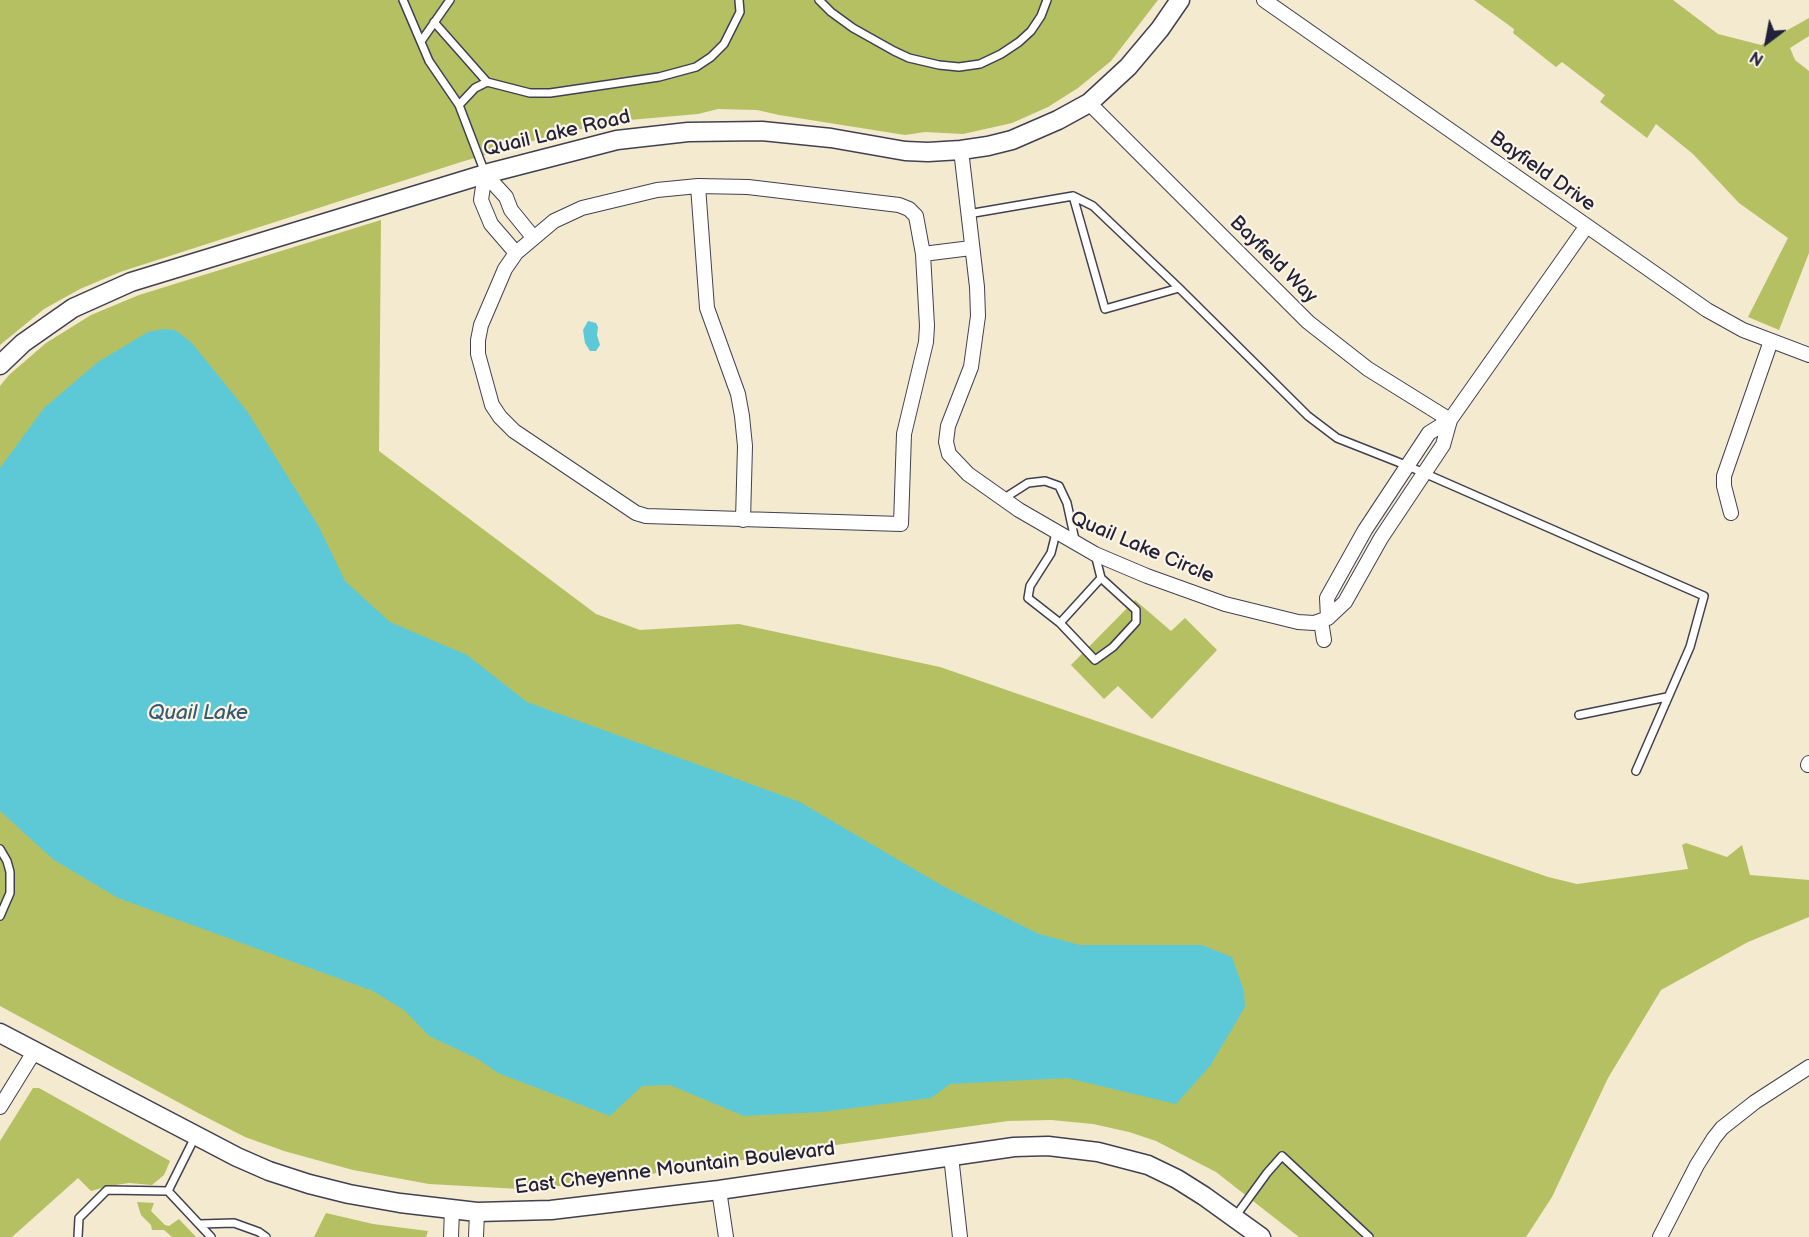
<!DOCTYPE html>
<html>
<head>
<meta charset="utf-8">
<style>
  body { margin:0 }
  #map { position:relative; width:1809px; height:1237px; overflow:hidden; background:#f3eacf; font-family:"Balsamiq Sans",sans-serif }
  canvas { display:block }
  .north { position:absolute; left:1737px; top:12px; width:60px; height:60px; -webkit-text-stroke:4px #fcf5e5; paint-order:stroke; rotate:212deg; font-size:16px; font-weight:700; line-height:24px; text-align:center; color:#22223b }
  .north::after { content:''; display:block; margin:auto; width:21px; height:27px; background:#22223b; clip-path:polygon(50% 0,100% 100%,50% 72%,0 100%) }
</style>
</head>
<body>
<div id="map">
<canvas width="1809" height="1237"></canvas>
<div class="north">N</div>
</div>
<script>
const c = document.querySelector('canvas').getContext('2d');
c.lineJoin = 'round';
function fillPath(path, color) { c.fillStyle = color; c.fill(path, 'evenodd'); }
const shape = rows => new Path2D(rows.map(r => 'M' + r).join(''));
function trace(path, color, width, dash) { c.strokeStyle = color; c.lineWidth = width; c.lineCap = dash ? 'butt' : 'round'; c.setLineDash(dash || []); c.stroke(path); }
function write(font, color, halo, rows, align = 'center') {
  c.font = font + ' "Balsamiq Sans",sans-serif'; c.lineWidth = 4.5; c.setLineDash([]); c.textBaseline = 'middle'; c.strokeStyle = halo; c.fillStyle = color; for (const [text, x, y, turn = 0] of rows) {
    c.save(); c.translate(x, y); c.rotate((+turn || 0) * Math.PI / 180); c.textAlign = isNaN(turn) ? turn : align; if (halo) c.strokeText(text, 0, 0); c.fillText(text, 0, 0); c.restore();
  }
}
fillPath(shape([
  [0,0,1158,0,1111,61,1078,88,1048,107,1012,123,963,134,925,132,905,135,779,115,757,110,718,109,698,114,629,120,560,133,461,162,120,272,80,289,44,309,0,345],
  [1474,0,1673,0,1718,34,1761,45,1809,18,1809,36,1790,48,1795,60,1809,71,1809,253,1779,330,1748,317,1788,238,1739,203,1693,154,1656,124,1647,138,1600,102,1605,95,1562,62,1556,67,1513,33,1514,29],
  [381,220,379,451,596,614,640,630,739,624,940,667,1548,877,1577,884,1688,869,1682,845,1686,843,1727,857,1742,845,1750,875,1809,880,1809,917,1748,942,1661,990,1608,1078,1552,1197,1526,1237,1299,1237,1216,1172,1156,1141,1129,1132,1093,1124,1051,1120,1008,1121,757,1156,756,1158,584,1184,520,1189,429,1184,353,1170,284,1151,245,1137,200,1114,0,1006,0,386,9,375,46,343,91,315,139,295],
  [1135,600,1171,631,1185,618,1217,650,1152,719,1118,686,1104,699,1071,665],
  [33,1088,39,1088,170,1161,164,1175,152,1185,129,1183,109,1186,91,1191,78,1178,12,1237,0,1237,0,1141],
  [137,1202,154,1203,151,1211,165,1225,169,1226,179,1219,196,1237,172,1237,164,1230,152,1230,151,1225,141,1215],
  [326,1213,373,1224,428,1231,426,1237,314,1237]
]), '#b4c062');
fillPath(shape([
  [588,321,596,323,598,327,597,335,600,345,596,351,590,351,585,343,583,330],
  [163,329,175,330,191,342,247,411,319,527,345,581,390,622,467,655,527,702,800,802,941,885,1039,934,1080,945,1202,945,1232,957,1244,991,1245,1007,1210,1066,1176,1104,1067,1078,950,1084,931,1098,822,1112,744,1116,670,1085,642,1086,610,1116,498,1073,478,1059,429,1036,404,1010,373,991,118,898,54,860,0,811,0,468,44,408,98,362,148,332]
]), '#5ec9d6');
const service = shape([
  [403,0,429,61,459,105,485,173],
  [819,0,831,12,853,28,894,51,909,58,939,65,959,67,980,64,1001,54,1019,42,1031,31,1041,16,1047,0],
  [434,22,487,82],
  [422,40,450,0],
  [459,105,475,88,487,82,530,93,550,93,659,77,696,67,711,57,724,44,740,12,739,0],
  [1073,196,1105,309,1179,288],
  [968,214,1073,196,1093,206,1179,288,1308,416,1337,438,1408,466,1704,596,1690,647,1636,771],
  [1003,499,1028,483,1045,481,1059,486,1067,503,1075,540],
  [1056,533,1051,553,1030,586,1028,598,1060,623,1095,660,1113,647,1136,622,1136,610,1101,578,1095,554],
  [1060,623,1101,578],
  [1579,715,1667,697],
  [0,849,7,861,10,872,10,893,0,916],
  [168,1191,211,1237],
  [1235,1217,1267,1173,1282,1156,1369,1237],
  [200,1224,234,1223,259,1232,266,1237],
  [78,1237,79,1218,107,1190,168,1191,195,1137]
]);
const minor = shape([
  [1264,0,1707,310,1743,330,1809,355],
  [1089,103,1308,322,1368,369,1450,420],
  [961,150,977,287,978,316,971,367,948,426,946,442,949,454,968,474,1019,510,1095,554,1147,576,1225,604,1298,622,1314,623,1328,618,1345,602,1381,538,1443,445,1450,420,1586,227],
  [485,174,481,200,491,224,516,253],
  [485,174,506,197,511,210,533,237],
  [698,186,748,187,899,205,909,209,916,216,923,254,927,326,926,342,904,434,901,524,646,516,636,513,514,431,500,417,492,405,478,354,478,340,481,325,505,269,516,253,554,221,582,208,657,190,698,186],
  [698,186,707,308,738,394,742,416,745,446,743,520],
  [923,254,971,248],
  [1731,513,1724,486,1724,476,1771,341],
  [1328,618,1327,598,1365,530,1429,433,1450,420],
  [1321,621,1324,640],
  [1808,765,1809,763],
  [0,1107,34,1052],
  [951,1156,960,1237],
  [719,1190,726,1237],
  [451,1237,452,1209],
  [476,1237,477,1212],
  [1660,1237,1697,1165,1714,1138,1722,1128,1755,1102,1809,1067]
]);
const tertiary = shape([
  [0,365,23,343,73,308,131,282,485,174,617,140,688,132,762,131,831,138,905,151,928,152,961,150,988,146,1012,140,1058,120,1089,103,1128,67,1160,29,1180,0],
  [0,1033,237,1157,269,1171,309,1184,349,1194,400,1203,477,1212,551,1210,719,1190,1014,1147,1048,1146,1098,1152,1148,1165,1177,1179,1204,1196,1261,1237]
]);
trace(service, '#414051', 10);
trace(minor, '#414051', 16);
trace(tertiary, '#414051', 21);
trace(service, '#fff', 7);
trace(minor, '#fff', 14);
trace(tertiary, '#fff', 18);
write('20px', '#22223b', '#fcf5e5', [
  ["Quail Lake Road",557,134,-13],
  ["Bayfield Drive",1542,172,35],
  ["Bayfield Way",1273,260,45],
  ["Quail Lake Circle",1142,548,23],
  ["East Cheyenne Mountain Boulevard",675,1169,-7]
]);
write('italic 21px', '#375c71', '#fcf5e5', [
  ["Quail Lake",198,714]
]);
</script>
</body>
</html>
